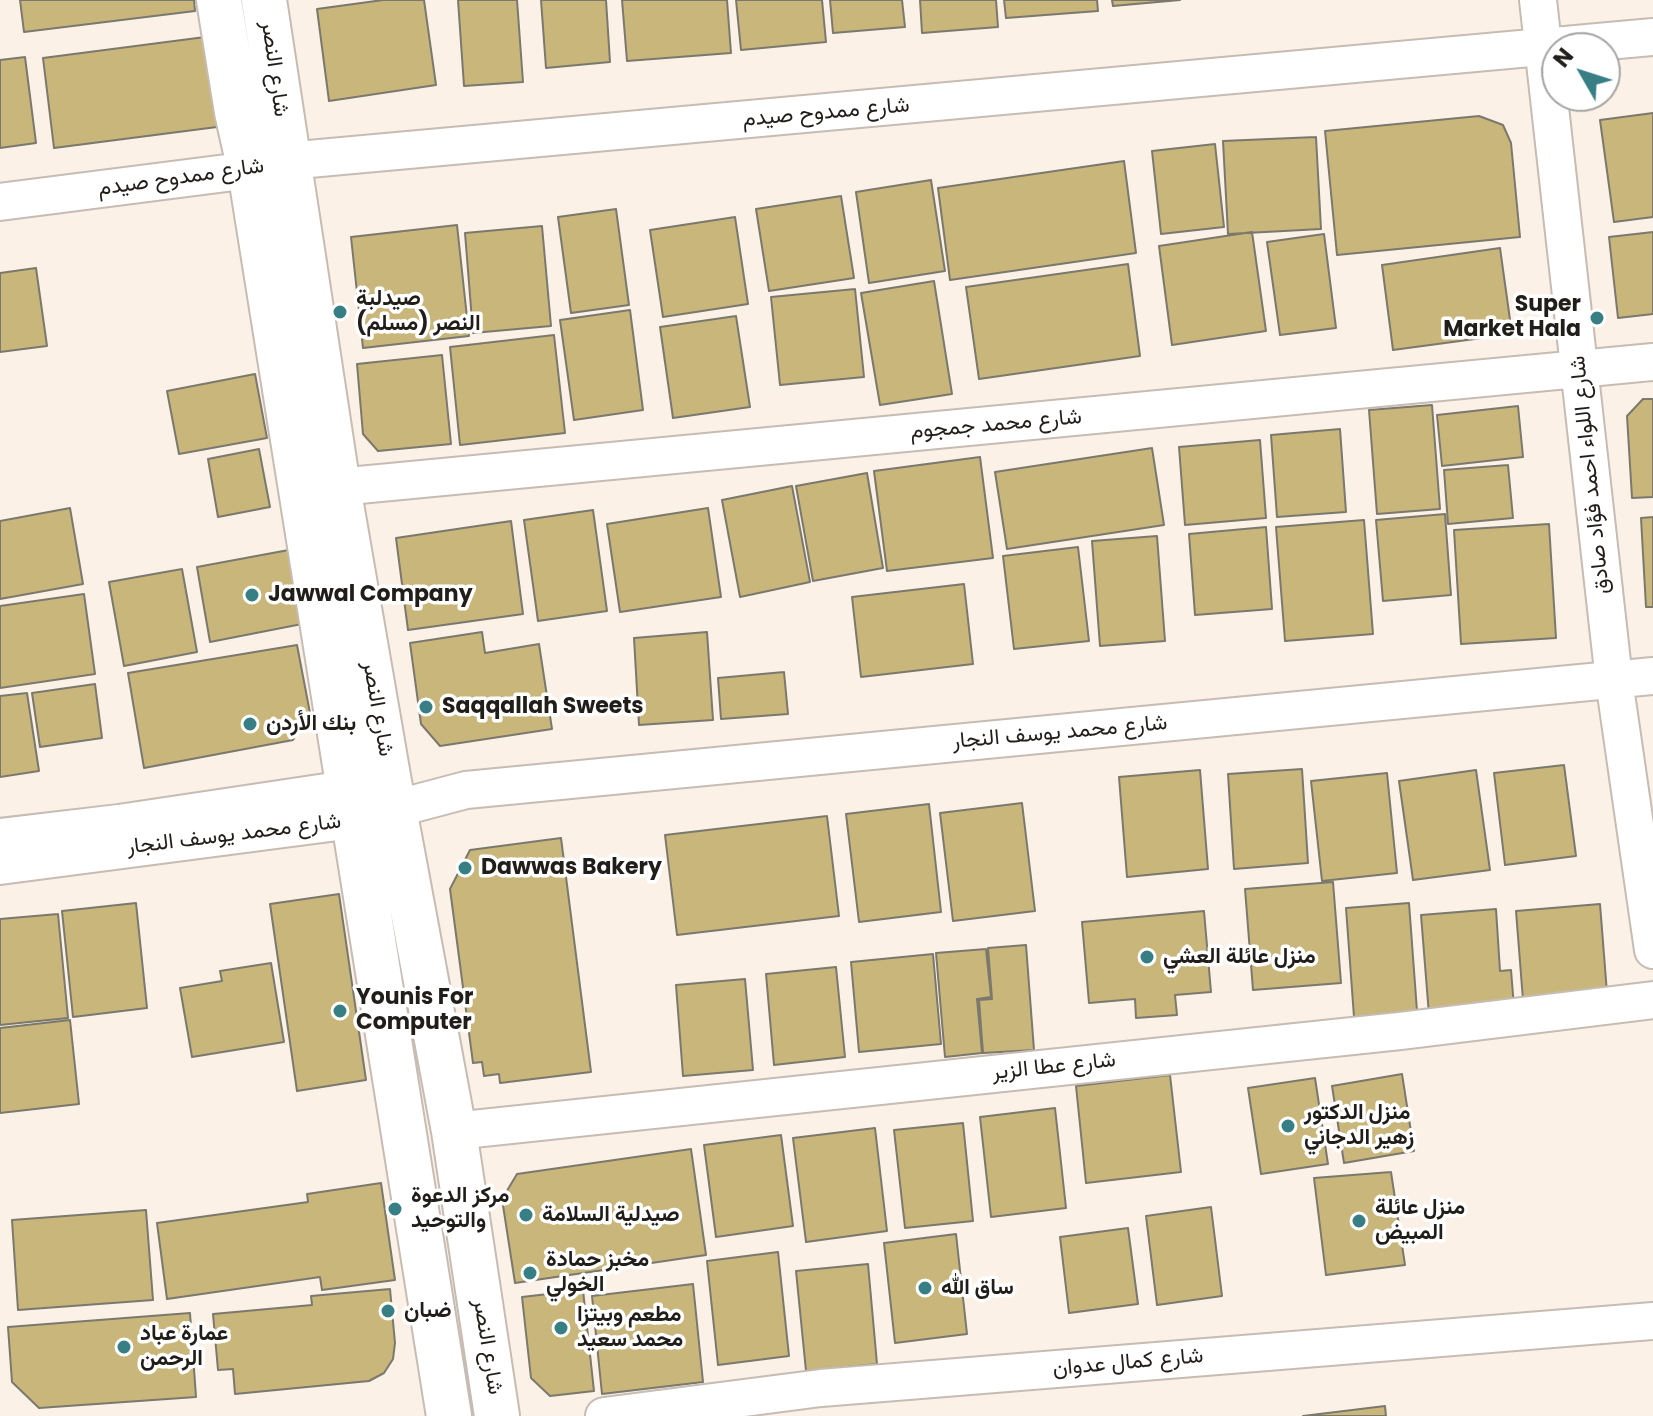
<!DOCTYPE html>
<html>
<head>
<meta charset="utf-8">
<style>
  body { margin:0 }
  #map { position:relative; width:1653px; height:1416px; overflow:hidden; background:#fbf1e7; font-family:Poppins,sans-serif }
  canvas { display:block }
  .north { position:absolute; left:1541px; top:32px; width:80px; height:80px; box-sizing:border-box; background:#fff; border:2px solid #a6a5a3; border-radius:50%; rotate:309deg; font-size:22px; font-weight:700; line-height:32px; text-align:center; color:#211e1a }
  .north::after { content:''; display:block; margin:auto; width:28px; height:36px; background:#377f84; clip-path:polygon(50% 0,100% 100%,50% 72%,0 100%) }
</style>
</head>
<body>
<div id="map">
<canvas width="1653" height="1416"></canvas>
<div class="north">N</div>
</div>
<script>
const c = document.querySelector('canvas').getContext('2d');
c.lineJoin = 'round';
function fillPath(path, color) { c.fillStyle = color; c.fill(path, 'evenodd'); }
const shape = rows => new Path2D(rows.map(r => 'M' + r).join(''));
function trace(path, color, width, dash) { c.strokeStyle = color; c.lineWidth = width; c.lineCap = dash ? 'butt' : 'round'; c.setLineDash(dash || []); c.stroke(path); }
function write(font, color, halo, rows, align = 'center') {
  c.font = font + ' Poppins,Vazirmatn,sans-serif'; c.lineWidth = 7; c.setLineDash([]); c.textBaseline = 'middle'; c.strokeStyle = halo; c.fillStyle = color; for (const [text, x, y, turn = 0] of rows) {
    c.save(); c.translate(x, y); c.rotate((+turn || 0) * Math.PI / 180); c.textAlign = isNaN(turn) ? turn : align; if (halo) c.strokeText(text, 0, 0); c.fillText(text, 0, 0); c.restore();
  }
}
const building = shape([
  [20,0,194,0,195,11,24,32,20,0],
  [383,0,424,0,436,85,329,101,317,9,383,0],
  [458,0,517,0,523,82,464,86,458,0],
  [541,0,606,0,610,62,546,68,541,0],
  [622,0,727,0,731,53,627,61,622,0],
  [736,0,822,0,826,42,741,50,736,0],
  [830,0,902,0,905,27,833,33,830,0],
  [920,0,996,0,998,27,922,33,920,0],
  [1004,0,1097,0,1098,11,1006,18,1004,0],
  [1112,0,1180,0,1113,6,1112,0],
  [205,37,217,127,54,148,43,58,205,37],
  [25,57,36,143,0,148,0,60,25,57],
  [1653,113,1653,217,1614,222,1600,120,1653,113],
  [1479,116,1503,125,1511,143,1520,237,1337,255,1325,131,1479,116],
  [1316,137,1321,229,1228,234,1223,141,1316,137],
  [1215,144,1224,227,1161,234,1152,151,1215,144],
  [1124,161,1136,253,950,280,938,188,1124,161],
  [931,180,945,271,869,283,856,192,931,180],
  [841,196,854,278,769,291,756,209,841,196],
  [616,209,629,305,571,313,558,217,616,209],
  [735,217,748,304,663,317,650,230,735,217],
  [457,225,469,336,363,348,351,237,457,225],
  [542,226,551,326,473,333,465,233,542,226],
  [1252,232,1266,331,1172,345,1159,246,1252,232],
  [1653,232,1653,314,1618,318,1609,237,1653,232],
  [1324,234,1336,328,1280,335,1267,242,1324,234],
  [1500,248,1512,334,1393,350,1382,265,1500,248],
  [1128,264,1140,356,979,379,966,287,1128,264],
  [36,268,47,346,0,352,0,273,36,268],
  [934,281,952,394,880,405,861,293,934,281],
  [855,289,864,377,780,385,771,297,855,289],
  [630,310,643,410,574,420,560,320,630,310],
  [736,316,750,407,673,418,660,327,736,316],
  [554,335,565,433,460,445,450,347,554,335],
  [442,355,451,444,378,451,363,434,357,364,442,355],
  [255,374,267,438,179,454,167,391,255,374],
  [1643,399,1653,399,1653,497,1632,498,1627,416,1643,399],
  [1432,405,1440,509,1377,514,1369,410,1432,405],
  [1518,406,1523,457,1442,466,1437,415,1518,406],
  [1340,429,1346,512,1277,517,1271,435,1340,429],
  [1260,440,1266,518,1185,525,1179,447,1260,440],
  [1152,448,1164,525,1007,549,995,472,1152,448],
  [259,449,270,507,218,517,208,459,259,449],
  [980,457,993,558,887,571,874,471,980,457],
  [1508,465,1513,518,1448,524,1444,470,1508,465],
  [867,473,883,568,813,581,796,486,867,473],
  [792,486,810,582,740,597,722,500,792,486],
  [70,508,83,584,0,599,0,521,70,508],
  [708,508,721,597,620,612,607,524,708,508],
  [593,510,607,611,538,621,524,520,593,510],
  [1445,514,1451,595,1383,601,1376,520,1445,514],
  [1653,517,1653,607,1646,607,1641,518,1653,517],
  [1364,520,1373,634,1285,641,1276,527,1364,520],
  [511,521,523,614,408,630,396,538,511,521],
  [1549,524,1556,638,1461,644,1454,530,1549,524],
  [1266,527,1272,609,1195,615,1189,534,1266,527],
  [1157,536,1165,641,1100,646,1092,541,1157,536],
  [1078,547,1089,641,1014,649,1003,556,1078,547],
  [294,549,307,623,210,642,197,567,294,549],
  [182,569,197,652,124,666,109,582,182,569],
  [964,584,973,664,861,677,852,597,964,584],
  [84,594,95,674,0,688,0,606,84,594],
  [482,632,485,653,539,644,552,729,440,746,421,724,410,643,482,632],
  [707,632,713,720,639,725,634,638,707,632],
  [297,645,310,713,293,740,144,768,128,673,297,645],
  [784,672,788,714,721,719,718,678,784,672],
  [95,684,102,738,40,747,32,693,95,684],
  [27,693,39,771,0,777,0,696,27,693],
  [1564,765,1576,856,1505,865,1494,773,1564,765],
  [1302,769,1308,863,1234,869,1228,774,1302,769],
  [1200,770,1208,869,1127,877,1119,777,1200,770],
  [1476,770,1490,870,1413,880,1399,781,1476,770],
  [1387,773,1397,873,1322,881,1311,781,1387,773],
  [1022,803,1035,911,953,921,940,813,1022,803],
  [929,804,941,912,859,922,846,814,929,804],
  [827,816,839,916,677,935,665,835,827,816],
  [561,838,591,1072,500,1083,499,1074,484,1076,482,1062,473,1063,450,889,470,850,561,838],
  [1333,882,1341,983,1253,990,1245,889,1333,882],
  [339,894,366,1080,297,1091,270,904,339,894],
  [136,903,147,1008,73,1017,62,911,136,903],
  [1409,903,1417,1011,1354,1017,1346,908,1409,903],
  [1600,904,1607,993,1523,1000,1516,911,1600,904],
  [1496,909,1500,971,1511,970,1514,1007,1429,1015,1421,915,1496,909],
  [1204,911,1211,992,1175,995,1177,1015,1136,1018,1135,999,1089,1003,1082,922,1204,911],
  [58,914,68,1018,0,1025,0,919,58,914],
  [1026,945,1034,1050,983,1053,979,1000,992,999,988,948,1026,945],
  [986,949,991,997,977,999,982,1053,945,1057,936,953,986,949],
  [933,954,941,1044,859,1052,851,962,933,954],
  [271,963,284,1042,192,1057,180,988,222,981,220,971,271,963],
  [836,967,845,1057,774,1065,766,974,836,967],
  [745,979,753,1070,683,1076,676,985,745,979],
  [70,1020,79,1104,0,1113,0,1028,70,1020],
  [1402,1074,1414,1151,1344,1163,1332,1086,1402,1074],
  [1170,1075,1181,1172,1086,1183,1076,1086,1170,1075],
  [1315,1078,1328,1164,1261,1174,1248,1088,1315,1078],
  [1055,1108,1066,1208,991,1217,980,1117,1055,1108],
  [963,1123,973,1221,905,1228,894,1130,963,1123],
  [875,1128,887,1231,806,1242,793,1138,875,1128],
  [781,1135,793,1226,716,1237,704,1145,781,1135],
  [691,1149,706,1255,515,1283,502,1199,517,1174,691,1149],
  [1391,1172,1405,1265,1326,1275,1314,1178,1391,1172],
  [381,1183,395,1280,322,1290,320,1277,167,1299,157,1223,308,1202,307,1194,381,1183],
  [1211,1207,1222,1296,1157,1305,1146,1216,1211,1207],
  [146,1210,153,1300,18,1310,12,1220,146,1210],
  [1128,1228,1138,1304,1069,1313,1060,1237,1128,1228],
  [956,1234,967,1334,895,1343,884,1243,956,1234],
  [778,1252,789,1356,718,1365,707,1261,778,1252],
  [868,1264,877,1364,806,1371,796,1271,868,1264],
  [693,1284,703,1382,602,1394,592,1296,693,1284],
  [390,1289,395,1343,393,1359,384,1373,369,1381,235,1394,233,1369,218,1370,213,1314,312,1305,311,1296,390,1289],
  [583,1290,594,1391,550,1396,531,1378,522,1297,583,1290],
  [190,1313,196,1397,39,1408,12,1382,8,1327,190,1313],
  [1385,1406,1386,1416,1303,1416,1385,1406]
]);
fillPath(building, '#c9b67a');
trace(building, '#7b786d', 2);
const street = shape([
  [1538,0,1614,680,1653,950],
  [0,202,250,170,287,161,1653,37],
  [338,487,1653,362],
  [0,837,119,823,373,785],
  [0,866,353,820,466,790,1653,676],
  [454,1131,1400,1031,1653,1000],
  [604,1416,821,1388,1653,1321]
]);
const secondary = shape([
  [219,0,237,112,250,170,449,1416],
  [264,0,338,487,389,782,454,1131,497,1416]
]);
trace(street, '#c6bcb3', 40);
trace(secondary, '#c6bcb3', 48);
trace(street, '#fff', 36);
trace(secondary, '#fff', 44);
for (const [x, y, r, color] of [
  [340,312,8,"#377f84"],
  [1597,318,8,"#377f84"],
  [252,595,8,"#377f84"],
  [426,707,8,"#377f84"],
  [250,724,8,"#377f84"],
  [465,868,8,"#377f84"],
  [1147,957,8,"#377f84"],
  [340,1011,8,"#377f84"],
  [1288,1126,8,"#377f84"],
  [395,1209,8,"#377f84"],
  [526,1215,8,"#377f84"],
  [1359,1221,8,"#377f84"],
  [530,1273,8,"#377f84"],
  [925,1288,8,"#377f84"],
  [388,1311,8,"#377f84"],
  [561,1328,8,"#377f84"],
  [124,1347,8,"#377f84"]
]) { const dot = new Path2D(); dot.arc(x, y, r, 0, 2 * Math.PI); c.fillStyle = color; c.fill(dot); trace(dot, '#fff', 3); }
write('22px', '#211e1a', '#fff', [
  ["شارع النصر",274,69,82],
  ["شارع ممدوح صيدم",826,113,-5],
  ["شارع ممدوح صيدم",181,178,-8],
  ["شارع محمد جمجوم",996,425,-5],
  ["شارع اللواء احمد فؤاد صادق",1591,475,-96],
  ["شارع النصر",377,709,80],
  ["شارع محمد يوسف النجار",1060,733,-5],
  ["شارع محمد يوسف النجار",234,835,-7],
  ["شارع عطا الزير",1054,1067,-6],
  ["شارع النصر",487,1347,81],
  ["شارع كمال عدوان",1128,1363,-5]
]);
write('bold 22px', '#211e1a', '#fff', [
  ["صيدلية",356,299],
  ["النصر (مسلم)",356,324],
  ["Super",1581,305,"right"],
  ["Market Hala",1581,330,"right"],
  ["Jawwal Company",268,595],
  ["Saqqallah Sweets",442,707],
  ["بنك الأردن",266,724],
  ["Dawwas Bakery",481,868],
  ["منزل عائلة العشي",1163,957],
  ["Younis For",356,998],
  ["Computer",356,1023],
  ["منزل الدكتور",1304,1113],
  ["زهير الدجاني",1304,1138],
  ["مركز الدعوة",411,1196],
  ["والتوحيد",411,1221],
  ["منزل عائلة",1375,1208],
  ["المبيض",1375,1233],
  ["صيدلية السلامة",542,1215],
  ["مخبز حمادة",546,1260],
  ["الخولي",546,1285],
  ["ساق الله",941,1288],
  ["ضبان",404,1311],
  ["مطعم وبيتزا",577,1315],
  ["محمد سعيد",577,1340],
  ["عمارة عباد",140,1334],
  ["الرحمن",140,1359]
], 'left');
</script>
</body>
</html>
